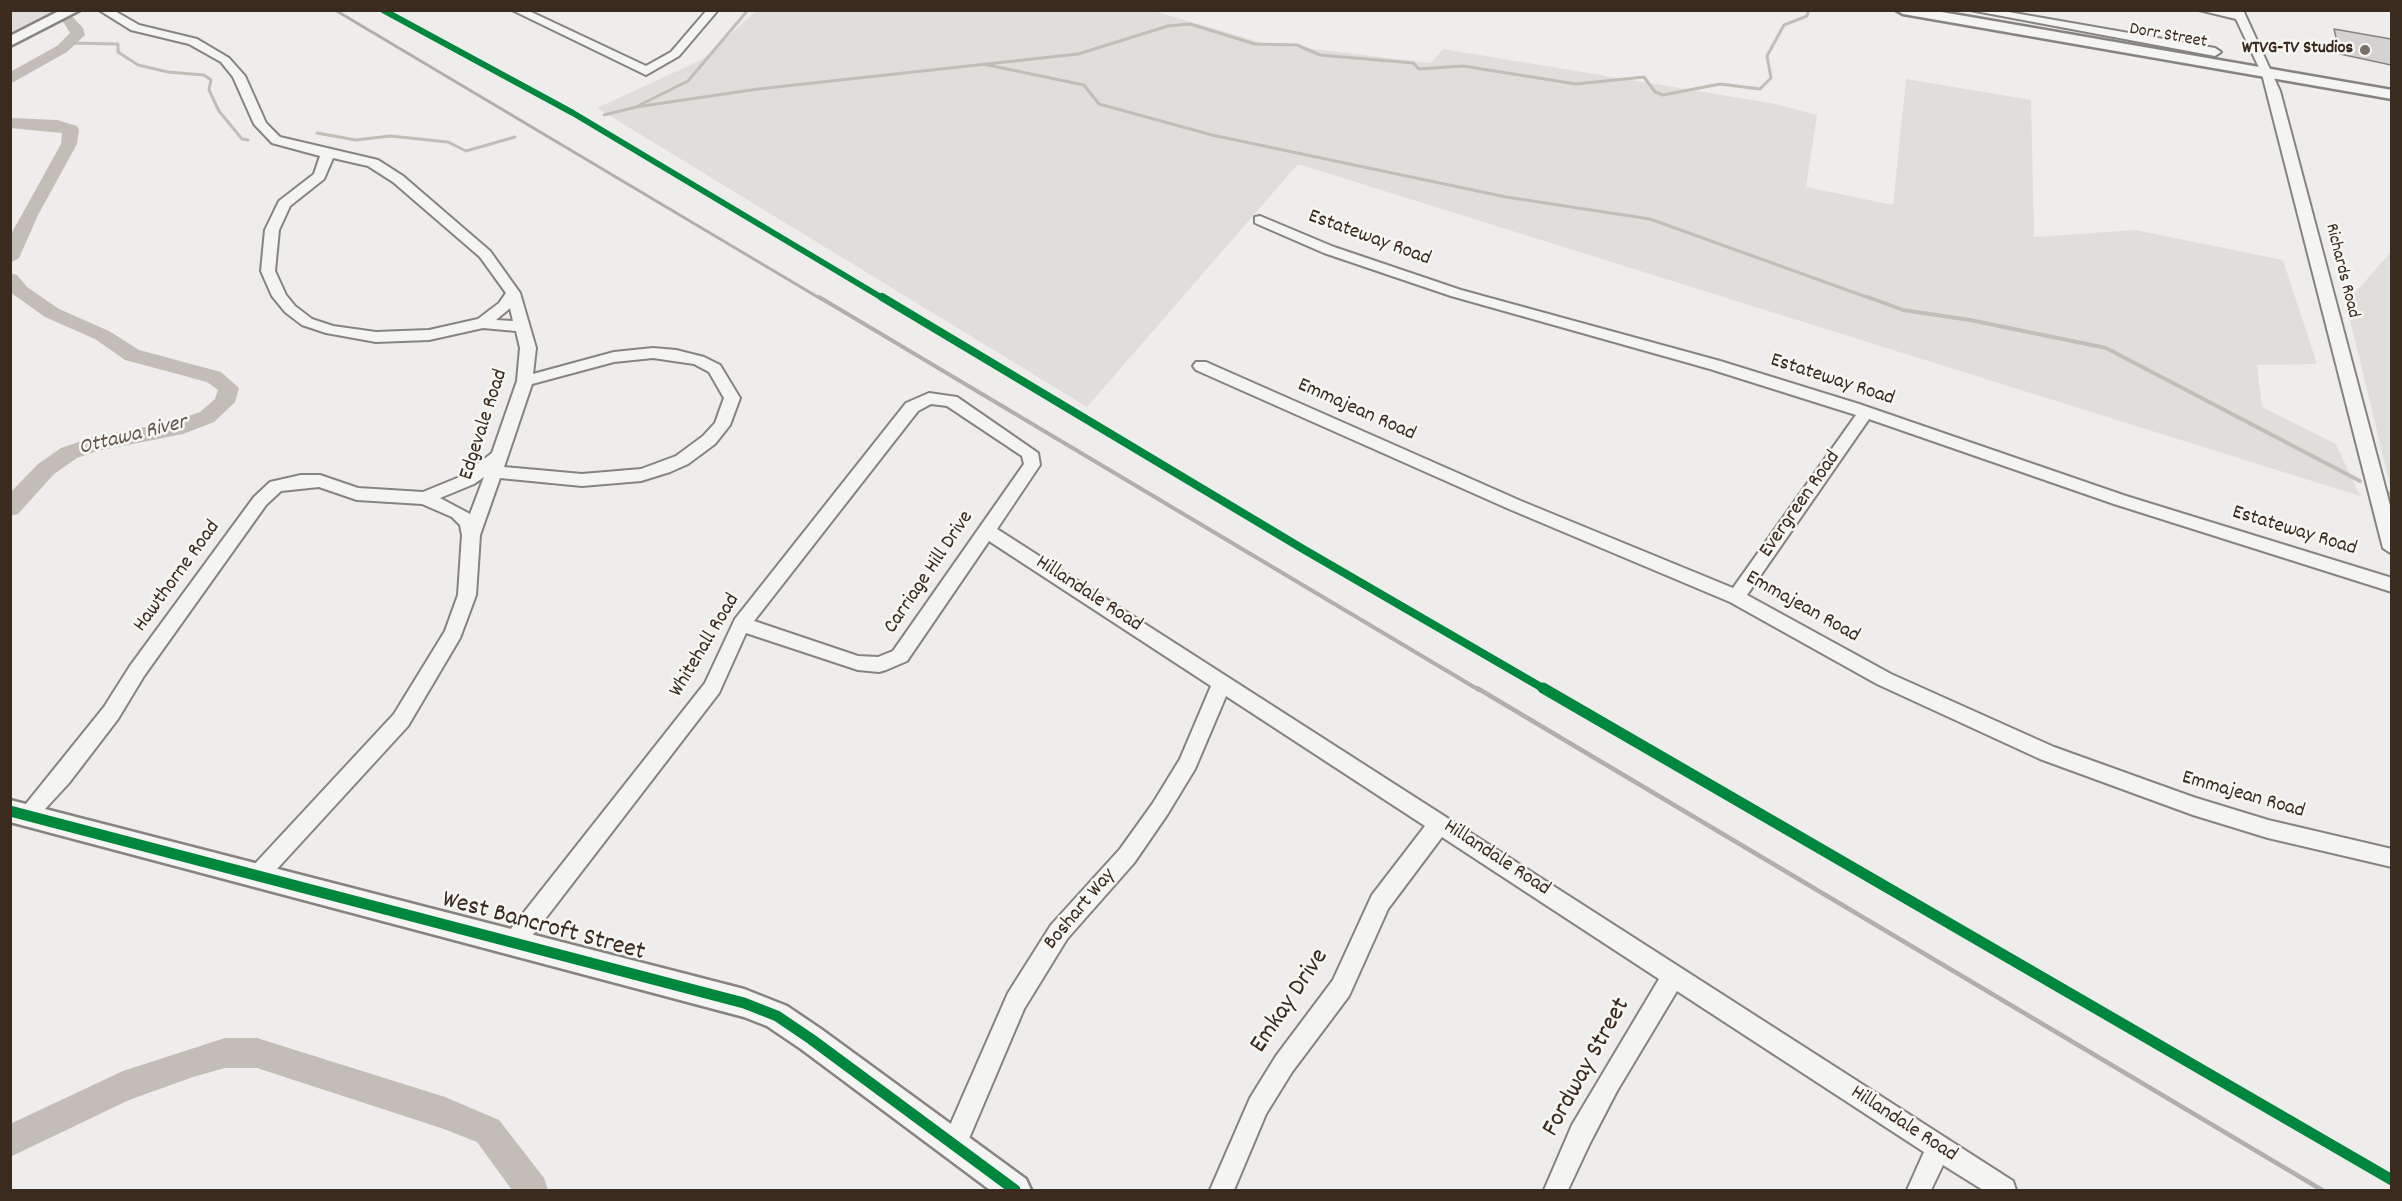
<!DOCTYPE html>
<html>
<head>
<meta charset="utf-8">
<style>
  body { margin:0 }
  #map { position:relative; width:2402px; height:1201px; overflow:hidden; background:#eeedeb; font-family:Dekko,sans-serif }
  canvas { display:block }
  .frame { position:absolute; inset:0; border:12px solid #3b2a1e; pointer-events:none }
</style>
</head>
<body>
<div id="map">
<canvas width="2402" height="1201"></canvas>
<div class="frame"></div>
</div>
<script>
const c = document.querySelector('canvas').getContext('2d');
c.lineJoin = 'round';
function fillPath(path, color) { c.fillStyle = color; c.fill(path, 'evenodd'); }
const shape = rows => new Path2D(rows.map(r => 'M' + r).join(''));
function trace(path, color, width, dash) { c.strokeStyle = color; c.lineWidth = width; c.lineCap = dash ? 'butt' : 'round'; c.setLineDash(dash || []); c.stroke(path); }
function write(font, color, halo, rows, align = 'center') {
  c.font = font + ' Dekko,sans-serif'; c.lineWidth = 5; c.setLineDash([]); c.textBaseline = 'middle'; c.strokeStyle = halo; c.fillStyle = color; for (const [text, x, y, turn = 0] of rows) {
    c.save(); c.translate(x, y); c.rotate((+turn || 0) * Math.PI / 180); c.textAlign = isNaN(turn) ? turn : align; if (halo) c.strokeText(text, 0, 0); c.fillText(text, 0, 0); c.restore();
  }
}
fillPath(shape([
  [11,10,61,11,11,35],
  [756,11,1154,11,1263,43,1431,63,1443,49,1776,104,1817,115,1806,187,1893,205,1906,79,2031,100,2034,237,2135,230,2283,260,2317,364,2257,365,2262,407,2336,444,2360,496,1298,164,1087,407,597,108,703,59],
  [2391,252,2391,489,2346,303]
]), '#e0deda');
trace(shape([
  [70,43,118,44,118,52,138,65,168,72,204,75,211,80,209,90,219,111,242,139,248,140],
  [983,64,1084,85,1099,104,1212,135,1506,197,1650,219,1872,299],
  [636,107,758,89,1078,54,1168,26,1190,24,1255,44,1297,45,1320,55,1413,63,1419,69,1463,66,1576,84,1644,77,1655,92,1663,95,1720,84,1760,89,1771,78,1767,56,1784,25,1807,16,1809,10],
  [604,115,636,107,688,81,748,10],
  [317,133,356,140,390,136,448,142,466,151,515,137]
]), '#c2bdb7', 3);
trace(shape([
  [1868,297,1903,310,1970,320,2106,348,2360,481],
  [2389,493,2392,494]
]), '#c2bdb7', 4);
fillPath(shape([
  [49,10,66,10,83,28,85,35,67,52,10,84,10,72,57,46,70,33,64,23,49,10],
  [10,118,57,120,77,126,79,130,77,144,38,215,19,258,10,263,10,236,61,144,62,133,10,128,10,118],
  [10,273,17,275,27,287,59,309,109,331,139,350,221,372,239,388,235,402,214,422,183,434,97,451,77,458,54,474,18,514,10,516,10,493,38,464,61,448,93,437,171,422,200,412,215,399,218,390,207,382,125,360,95,339,45,317,10,292,10,273],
  [225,1038,257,1038,445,1097,499,1120,544,1178,548,1190,512,1190,477,1142,444,1129,257,1068,225,1068,193,1077,129,1100,10,1157,10,1124,123,1071,225,1038]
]), '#c2bdb7');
const building = shape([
  [2334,29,2391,39,2391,65,2340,54,2334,29]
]);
fillPath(building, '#d4d3d1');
trace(building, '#87837f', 1.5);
const minor = shape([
  [99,10,113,10,139,25,197,39,229,58,245,76,266,123,280,137,378,160,403,176,490,251,520,293,536,348,533,374,614,352,653,348,676,350,704,357,720,365,740,398,730,425,715,444,688,464,670,472,641,481,582,486,500,478,480,535,476,595,460,638,408,726,265,882,258,885,251,882,247,875,251,868,394,714,445,631,458,595,462,535,460,525,452,517,422,504,357,500,319,487,281,491,266,505,144,676,118,719,69,783,34,821,27,824,20,821,17,815,104,707,130,666,254,497,270,482,301,475,320,475,358,488,423,492,462,476,492,453,517,381,520,348,516,331,483,328,429,340,376,342,326,333,302,325,285,312,272,296,261,271,265,230,279,201,314,174,320,156,272,143,254,124,233,77,221,62,189,44,131,30,99,10],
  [333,158,368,166,393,182,480,257,506,293,499,303,478,319,429,330,376,332,333,326,312,319,295,306,286,295,275,271,279,230,290,206,324,179,333,158],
  [510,308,513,321,496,320,509,309,510,308],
  [653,358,694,364,709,372,724,398,715,423,703,436,676,456,641,469,582,474,504,467,532,384,614,362,653,358],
  [484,477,470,514,440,498,474,484,484,477],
  [512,10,527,10,646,66,671,52,707,10,718,10,679,56,646,75,512,10],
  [1970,10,1997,10,2215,48,2221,52,2215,56,1970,10],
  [2199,10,2243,10,2280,91,2392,513,2392,554,2383,548,2262,74,2236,19,2199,10],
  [1260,216,1334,247,1461,290,1720,361,1859,404,2126,496,2392,578,2392,592,2114,504,1869,419,1747,595,1891,674,2054,747,2193,797,2268,820,2392,849,2392,867,2268,838,2193,815,2040,759,1877,684,1730,602,1509,509,1196,370,1193,366,1196,362,1206,362,1521,501,1733,588,1856,415,1710,369,1451,296,1324,253,1255,223,1255,217,1260,216],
  [929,393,957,397,1038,453,1040,465,997,529,2013,1181,2016,1190,1983,1190,1943,1165,1931,1190,1907,1190,1924,1152,1677,991,1617,1091,1590,1143,1568,1190,1544,1190,1572,1125,1659,979,1442,837,1388,909,1349,996,1292,1072,1266,1114,1234,1190,1210,1190,1250,1098,1276,1056,1333,980,1372,895,1425,826,1226,696,1195,769,1167,815,1134,863,1067,939,1024,1009,962,1155,953,1158,944,1155,941,1146,1008,993,1051,925,1120,849,1153,803,1180,759,1211,686,989,541,907,661,886,670,879,672,858,670,746,633,719,693,522,949,514,952,506,949,503,942,506,935,705,683,735,619,906,403,929,393],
  [931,404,947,406,1022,456,1024,464,893,651,878,657,858,656,754,621,918,411,931,404]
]);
const major = shape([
  [61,10,80,10,10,46,10,36,61,10],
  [1896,10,1930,10,2392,90,2392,99,1903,14,1896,10],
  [10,800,744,989,787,1006,821,1029,1026,1179,1031,1190,990,1190,801,1049,767,1026,744,1017,10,822,10,800]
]);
trace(minor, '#87837f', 4);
trace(major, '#87837f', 5);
fillPath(minor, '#f4f4f2');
fillPath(major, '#f4f4f2');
trace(shape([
  [335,10,821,299]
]), '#b1afad', 3);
trace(shape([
  [819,297,1479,690]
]), '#b1afad', 4);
trace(shape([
  [1477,688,2322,1190]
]), '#b1afad', 4.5);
trace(shape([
  [383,10,573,113,884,299]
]), '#00873e', 6);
trace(shape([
  [882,297,1303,549,1546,690]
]), '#00873e', 8);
trace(shape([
  [1543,688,2392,1180],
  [10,811,744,1003,777,1016,811,1039,1015,1190]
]), '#00873e', 11);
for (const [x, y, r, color] of [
  [2365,50,6,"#7a6e66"]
]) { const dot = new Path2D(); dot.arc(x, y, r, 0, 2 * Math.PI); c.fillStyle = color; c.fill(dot); trace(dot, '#f6f6f2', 2); }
write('18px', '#3b2a1e', '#f6f6f2', [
  ["Dorr Street",2168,37,10],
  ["Richards Road",2341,271,76]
]);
write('bold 18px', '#3b2a1e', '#f6f6f2', [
  ["WTVG-TV Studios",2353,50]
], 'right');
write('21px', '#3b2a1e', '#f6f6f2', [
  ["Estateway Road",1369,239,20],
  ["Estateway Road",1832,381,18],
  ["Emmajean Road",1356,411,24],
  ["Edgevale Road",485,425,-72],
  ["Evergreen Road",1801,505,-55],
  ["Estateway Road",2294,532,17],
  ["Carriage Hill Drive",930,573,-56],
  ["Hawthorne Road",178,577,-54],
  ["Hillandale Road",1088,595,33],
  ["Emmajean Road",1802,608,29],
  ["Whitehall Road",706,646,-59],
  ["Emmajean Road",2243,796,16],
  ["Hillandale Road",1496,859,33],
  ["Boshart Way",1081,910,-50],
  ["Hillandale Road",1903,1125,33]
]);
write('italic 22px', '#64564c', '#f6f6f2', [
  ["Ottawa River",133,437,-14]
]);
write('26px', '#3b2a1e', '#f6f6f2', [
  ["West Bancroft Street",543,928,15],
  ["Emkay Drive",1291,1002,-56],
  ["Fordway Street",1588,1068,-61]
]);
</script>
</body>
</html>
